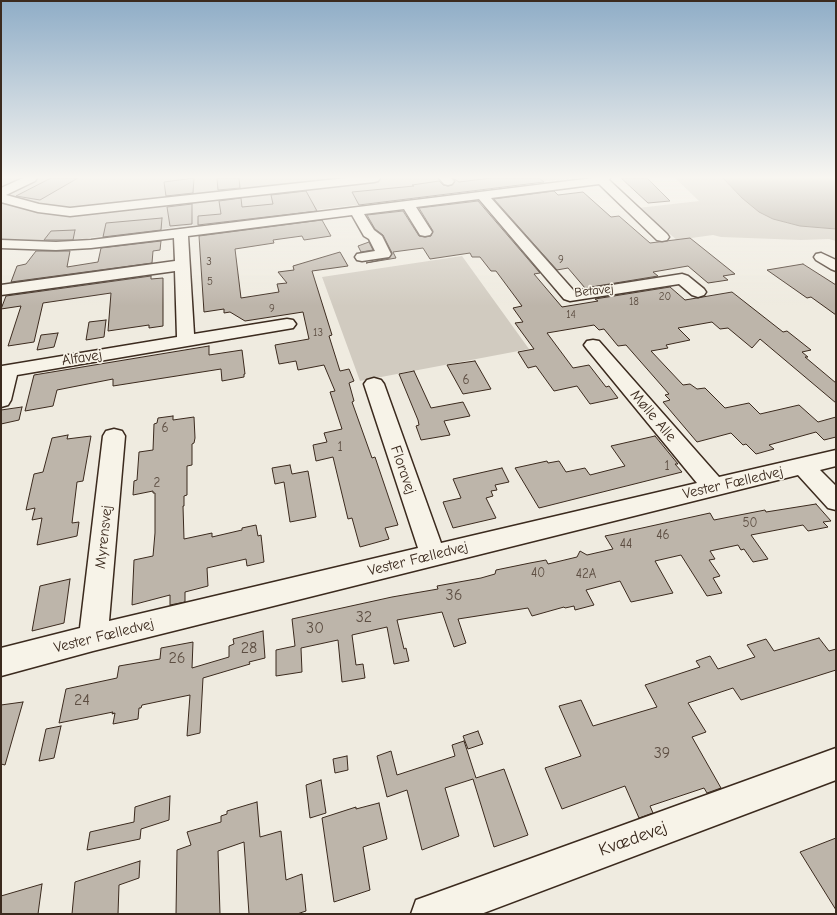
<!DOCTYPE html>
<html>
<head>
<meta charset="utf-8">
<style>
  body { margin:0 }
  #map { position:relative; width:837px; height:915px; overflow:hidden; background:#efebe0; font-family:"Comic Neue",sans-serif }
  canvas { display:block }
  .frame { position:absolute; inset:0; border:2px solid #3b2a1e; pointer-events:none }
</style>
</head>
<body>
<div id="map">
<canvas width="837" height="915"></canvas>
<div class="frame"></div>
</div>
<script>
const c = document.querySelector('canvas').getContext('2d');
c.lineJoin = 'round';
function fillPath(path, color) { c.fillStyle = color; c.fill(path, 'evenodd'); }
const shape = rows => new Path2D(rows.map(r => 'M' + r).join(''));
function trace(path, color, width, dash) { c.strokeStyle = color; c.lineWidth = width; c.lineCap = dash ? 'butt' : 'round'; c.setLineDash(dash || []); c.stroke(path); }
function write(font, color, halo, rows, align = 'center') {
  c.font = font + ' "Comic Neue",sans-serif'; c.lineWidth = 3.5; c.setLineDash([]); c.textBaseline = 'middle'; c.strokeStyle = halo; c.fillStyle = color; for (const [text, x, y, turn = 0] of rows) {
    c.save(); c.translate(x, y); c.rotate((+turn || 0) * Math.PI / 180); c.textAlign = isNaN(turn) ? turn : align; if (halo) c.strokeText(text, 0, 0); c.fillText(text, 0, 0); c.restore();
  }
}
fillPath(shape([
  [1,178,575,178,64,241,1,240],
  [675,178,723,178,742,198,773,219,800,226,836,229,836,241,829,239,801,240,721,237,713,235,677,240,638,208,699,201],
  [462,256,529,349,360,381,322,277]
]), '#d1cbc0');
const water = shape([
  [723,178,836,178,836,229,800,226,773,219,759,212,742,198,723,178]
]);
fillPath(water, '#aaa296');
trace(water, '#7e7266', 1);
const building = shape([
  [51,178,78,178,40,200,16,196,51,178],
  [194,178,193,193,166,196,164,182,194,178],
  [217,178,239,178,240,188,218,190,217,178],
  [453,178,459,182,491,178,539,178,544,182,359,205,352,192,414,186,412,185,439,181,443,185,448,186,452,185,455,182,453,178],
  [621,178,647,178,670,201,648,203,621,178],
  [306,191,317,211,198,225,198,216,221,214,219,201,241,198,242,207,273,204,271,195,306,191],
  [554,191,558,195,583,192,611,217,619,216,650,243,690,238,735,274,723,276,728,280,708,283,688,266,653,272,658,276,585,288,568,268,557,270,494,199,554,191],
  [478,201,540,273,534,274,562,307,598,301,595,299,670,287,685,300,732,292,783,332,787,331,811,350,802,352,808,357,805,357,836,383,836,403,760,339,752,348,728,328,720,329,712,322,678,328,690,340,666,345,668,348,651,351,683,385,690,384,697,389,705,388,725,408,749,403,760,414,799,405,818,422,836,417,836,437,824,440,816,432,769,445,774,449,756,454,746,444,743,445,731,433,697,442,663,402,670,400,665,395,669,394,626,345,618,346,604,329,599,330,594,325,547,333,573,368,589,365,606,387,609,386,618,398,590,404,577,386,554,391,536,366,528,368,518,352,534,349,515,323,523,322,513,308,522,306,496,271,491,271,480,257,472,257,470,253,430,259,423,248,393,252,396,258,366,263,389,258,392,253,383,235,375,229,367,215,403,211,419,236,425,237,431,236,433,231,419,208,478,201],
  [192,204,192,224,170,226,167,207,192,204],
  [162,218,161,230,103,237,106,223,162,218],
  [322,220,331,236,304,240,302,236,273,240,274,243,235,249,241,298,279,292,277,284,287,283,278,272,294,270,293,266,340,252,348,266,312,271,332,335,329,336,340,371,349,369,354,381,349,383,354,401,352,402,372,458,375,457,398,525,385,528,389,539,360,547,352,518,348,519,333,457,316,461,313,445,327,442,324,433,342,429,330,392,335,391,324,365,298,370,296,361,279,364,275,345,309,339,303,312,245,321,230,312,224,313,224,309,204,312,199,236,322,220],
  [75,230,73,240,44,240,51,231,75,230],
  [161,241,160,250,153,251,152,263,11,282,17,266,26,264,36,251,70,251,67,267,98,262,101,248,161,241],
  [369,242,373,250,361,252,358,246,369,242],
  [803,264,836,285,836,315,811,297,807,298,767,270,803,264],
  [151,276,151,279,163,278,163,326,149,328,149,325,108,331,111,293,43,303,34,342,8,346,21,306,1,309,6,296,151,276],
  [106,320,104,337,86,340,89,322,106,320],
  [58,333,54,347,37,350,41,335,58,333],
  [209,346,209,355,242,350,245,374,244,374,244,377,222,381,221,369,113,386,113,379,57,390,53,406,25,411,34,375,209,346],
  [475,361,491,389,463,394,447,365,475,361],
  [414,371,431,408,463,402,470,416,444,421,450,435,421,440,416,426,419,425,418,420,399,374,414,371],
  [22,407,19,420,1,424,1,410,22,407],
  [173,416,173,420,194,417,195,438,194,443,192,444,192,465,187,466,187,495,184,496,184,506,183,506,184,539,212,533,212,537,242,530,242,528,256,525,258,536,261,535,264,562,247,566,246,559,207,568,208,586,185,592,185,602,170,605,170,595,132,605,134,560,153,556,155,533,155,493,153,493,153,491,133,495,134,481,137,480,139,452,153,450,154,424,157,423,158,418,173,416],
  [68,435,67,439,91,436,83,481,77,482,72,523,79,522,77,536,37,545,42,518,32,520,35,508,26,510,34,474,43,472,52,438,68,435],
  [655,436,678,464,675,464,682,472,539,508,515,468,547,461,548,463,559,461,566,472,585,468,590,475,625,466,611,446,655,436],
  [290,465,292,474,308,471,316,517,290,522,284,482,275,484,272,468,290,465],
  [502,468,509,482,495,485,497,490,491,491,493,496,486,498,496,518,453,528,443,502,461,498,453,479,502,468],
  [816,504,831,521,823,522,828,527,808,531,803,525,751,535,768,559,753,562,744,549,741,550,738,545,710,551,715,559,709,560,720,576,713,578,722,593,707,596,681,555,655,561,673,593,631,602,620,581,586,590,594,605,575,610,574,606,565,608,564,607,532,616,528,608,458,619,466,643,454,647,442,612,397,620,404,649,406,648,409,661,394,664,387,627,352,635,356,665,363,664,365,678,342,682,338,640,301,648,302,672,276,676,276,650,295,646,292,619,392,597,438,589,437,586,481,578,495,574,496,570,530,563,546,560,548,564,577,557,580,551,587,555,613,549,605,536,615,534,710,513,714,520,765,510,766,512,816,504],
  [70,579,64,623,32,631,40,586,70,579],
  [263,631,265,658,249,662,250,664,203,678,200,733,187,736,190,695,142,705,141,708,139,708,138,719,113,724,115,713,112,714,113,712,59,723,66,689,117,678,119,666,160,659,161,648,193,642,192,668,229,657,229,646,234,644,233,639,263,631],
  [819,638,829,651,836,649,836,670,741,700,733,688,688,703,706,732,692,737,721,788,707,793,704,788,650,806,653,813,639,818,625,786,562,809,545,768,581,756,559,706,581,700,593,726,657,707,645,685,700,667,696,661,710,656,718,669,755,657,747,645,766,639,774,651,819,638],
  [23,702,5,765,1,764,1,705,23,702],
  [61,726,54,758,39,761,46,729,61,726],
  [478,731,483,744,468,749,463,736,478,731],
  [464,741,476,778,504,769,528,835,494,847,473,779,445,788,459,836,422,850,407,790,387,797,377,756,391,751,397,775,455,756,452,745,464,741],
  [347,756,348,770,335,773,333,759,347,756],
  [321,780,326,813,310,818,306,785,321,780],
  [170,796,169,820,141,829,140,839,87,850,90,832,134,822,135,807,170,796],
  [257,802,260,837,281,831,286,880,302,874,306,911,297,914,249,914,244,842,218,851,220,914,176,914,177,850,191,845,187,832,221,822,221,816,227,814,227,811,257,802],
  [379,803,387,839,363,847,370,890,334,902,322,818,356,807,356,809,379,803],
  [836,838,836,910,800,852,836,838],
  [140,861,139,878,119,885,118,914,72,914,75,882,140,861],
  [42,884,38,914,1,914,1,896,42,884]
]);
fillPath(building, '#bdb5aa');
trace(building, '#3b2a1e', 1);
const minor = shape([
  [23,178,37,178,35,181,6,195,39,204,70,208,346,178,380,178,378,181,374,182,70,216,38,212,1,202,1,188,23,178],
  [439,178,451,178,454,181,452,184,448,185,444,184,439,178],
  [593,178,610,178,609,180,667,234,669,237,667,240,662,241,657,240,599,184,491,198,574,291,682,274,688,276,704,289,706,292,704,295,698,297,692,295,679,284,570,301,564,299,479,199,416,207,432,232,430,235,425,236,420,235,404,209,364,214,374,230,382,236,391,254,389,257,362,261,357,260,355,257,357,254,375,251,369,239,364,236,352,215,188,236,194,334,287,319,293,320,296,324,293,328,17,375,11,400,8,405,1,407,1,368,2,366,177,337,175,271,1,295,1,285,175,261,174,238,91,248,56,250,1,248,1,240,56,242,91,240,593,178],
  [821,253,836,260,836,271,831,269,816,260,814,257,816,254,821,253],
  [593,340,599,341,719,477,836,450,836,466,820,470,836,486,836,510,828,508,798,475,93,651,1,676,1,648,80,628,103,436,106,431,114,429,122,431,125,436,109,621,418,548,364,384,367,380,374,378,381,380,384,384,441,543,697,483,587,349,584,345,587,341,593,340],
  [836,748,836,780,481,914,411,914,416,900,430,895,836,748]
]);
trace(minor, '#3b2a1e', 3);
fillPath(minor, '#f7f3e8');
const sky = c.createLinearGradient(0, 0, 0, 306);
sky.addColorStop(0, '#8fadc7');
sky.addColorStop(0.58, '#f8f6f1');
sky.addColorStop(1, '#f8f6f100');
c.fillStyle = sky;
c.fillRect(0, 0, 837, 306);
write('11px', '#5c4d41', null, [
  ["9",561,260],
  ["3",209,262],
  ["5",210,282],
  ["20",665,297],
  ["18",634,302],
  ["9",272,309],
  ["14",571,315],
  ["13",318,333]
]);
write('13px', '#3b2a1e', '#f7f3e8', [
  ["Betavej",594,291,-6]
]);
write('13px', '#5c4d41', null, [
  ["6",466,380],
  ["6",165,428],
  ["1",340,447],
  ["1",667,466],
  ["2",157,483],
  ["50",750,523],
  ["46",663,535],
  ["44",626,544],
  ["40",538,573],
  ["42A",586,574]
]);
write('15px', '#3b2a1e', '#f7f3e8', [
  ["Alfavej",82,358,-9],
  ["Mølle Alle",653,416,50],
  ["Floravej",403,470,71],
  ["Vester Fælledvej",733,483,-13],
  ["Myrensvej",104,537,-84],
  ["Vester Fælledvej",418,559,-14],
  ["Vester Fælledvej",104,636,-14]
]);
write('16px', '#5c4d41', null, [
  ["36",454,595],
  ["32",364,617],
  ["30",315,628],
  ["28",249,648],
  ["26",177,658],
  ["24",82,700],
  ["39",662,753]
]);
write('18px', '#3b2a1e', '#f7f3e8', [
  ["Kvædevej",633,839,-20]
]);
</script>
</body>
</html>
